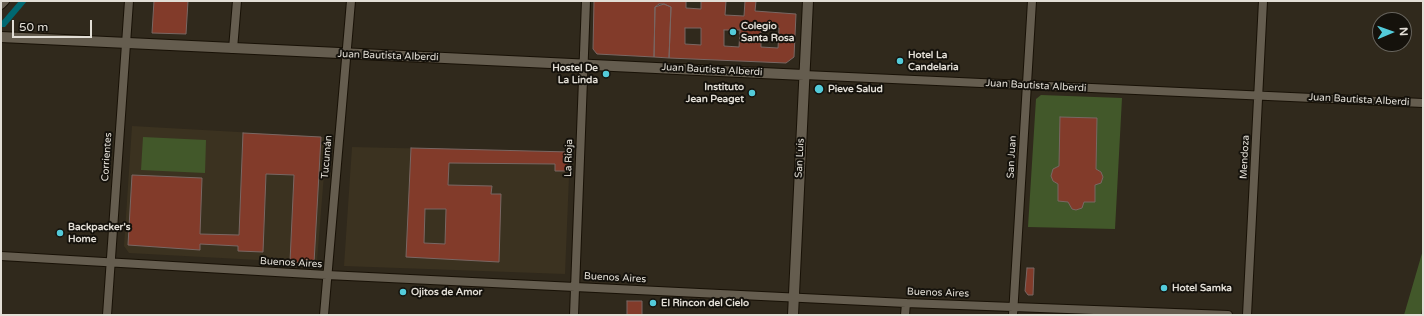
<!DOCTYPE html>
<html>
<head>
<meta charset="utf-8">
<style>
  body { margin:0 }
  #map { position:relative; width:1424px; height:316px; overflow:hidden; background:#30291c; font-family:"Varela Round",sans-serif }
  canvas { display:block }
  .frame { position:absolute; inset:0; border:2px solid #e2ded6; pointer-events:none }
  .north { position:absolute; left:1372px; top:12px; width:40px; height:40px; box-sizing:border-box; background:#15120c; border:1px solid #67645d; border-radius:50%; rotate:88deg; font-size:11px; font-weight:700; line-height:16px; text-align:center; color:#e2ded6 }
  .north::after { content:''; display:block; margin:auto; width:14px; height:18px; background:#53cbda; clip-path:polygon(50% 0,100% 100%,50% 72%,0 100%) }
  .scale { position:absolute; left:12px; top:20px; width:80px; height:18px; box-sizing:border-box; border:2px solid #e2ded6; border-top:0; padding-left:5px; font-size:12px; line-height:14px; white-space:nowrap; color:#e2ded6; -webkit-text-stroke:3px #15120c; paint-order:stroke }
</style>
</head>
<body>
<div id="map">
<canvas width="1424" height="316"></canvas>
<div class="frame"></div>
<div class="north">N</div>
<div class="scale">50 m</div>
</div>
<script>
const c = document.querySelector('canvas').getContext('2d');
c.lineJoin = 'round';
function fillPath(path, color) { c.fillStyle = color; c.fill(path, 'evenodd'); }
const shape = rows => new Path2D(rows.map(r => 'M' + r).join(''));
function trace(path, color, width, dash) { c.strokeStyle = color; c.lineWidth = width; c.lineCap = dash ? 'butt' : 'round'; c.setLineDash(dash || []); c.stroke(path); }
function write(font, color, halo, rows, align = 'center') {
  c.font = font + ' "Varela Round",sans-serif'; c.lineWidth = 4; c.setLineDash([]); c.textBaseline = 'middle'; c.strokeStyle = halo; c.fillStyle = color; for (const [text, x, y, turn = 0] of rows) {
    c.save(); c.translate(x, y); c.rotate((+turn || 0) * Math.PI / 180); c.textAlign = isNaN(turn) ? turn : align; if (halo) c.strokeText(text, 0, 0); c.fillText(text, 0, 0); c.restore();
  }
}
fillPath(shape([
  [132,126,327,137,317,261,314,263,129,253,124,246],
  [352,147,570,152,565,274,344,266]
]), '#3b3220');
fillPath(shape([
  [1041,95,1122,98,1115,229,1028,227,1036,99],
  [143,137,206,140,205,173,141,170],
  [1423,250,1423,303,1421,315,1404,315]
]), '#42582a');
fillPath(shape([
  [19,1,27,1,5,27,1,27,1,22]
]), '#006871');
const building = shape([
  [154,1,188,1,186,34,152,33,154,1],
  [594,1,686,1,686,8,701,9,701,1,726,1,725,15,744,16,745,1,756,1,755,11,796,14,794,57,786,63,669,58,671,7,664,4,655,7,654,57,597,54,593,49,594,1],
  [761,27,779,28,778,48,761,47,761,27],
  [685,28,701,28,701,45,685,44,685,28],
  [724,30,740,30,739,47,724,46,724,30],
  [659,4,664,4,671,7,669,58,654,57,655,7,659,4],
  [1060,117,1097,118,1096,169,1101,172,1103,177,1101,183,1095,185,1095,202,1084,202,1082,208,1076,210,1072,209,1068,202,1058,201,1058,184,1053,181,1051,176,1053,169,1059,166,1060,117],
  [243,133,321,137,314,263,290,262,294,175,266,174,263,252,238,251,238,246,200,244,200,250,128,245,132,175,202,178,200,234,239,235,243,133],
  [411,148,570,152,569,171,555,171,555,164,449,163,448,185,492,186,491,194,501,194,499,262,406,257,411,148],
  [425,209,446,209,445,244,424,243,425,209],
  [1027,268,1034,268,1033,295,1028,295,1025,291,1027,268],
  [627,301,642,301,642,315,627,315,627,301]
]);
fillPath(building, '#823b2a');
trace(building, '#796763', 1);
const street = shape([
  [1,5,5,1],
  [233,49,237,1],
  [804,75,1423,103],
  [1,256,327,275,906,303,1228,315],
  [107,315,129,1],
  [324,315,351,1],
  [574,315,586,1],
  [905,315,906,303],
  [1013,315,1032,1],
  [1247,315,1263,1]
]);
const secondary = shape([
  [1,37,804,75],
  [793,315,808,1]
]);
trace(street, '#181106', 10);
trace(secondary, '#181106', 12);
trace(street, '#655d4f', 8);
trace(secondary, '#655d4f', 10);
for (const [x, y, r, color] of [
  [733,32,4,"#53cbda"],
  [900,61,4,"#53cbda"],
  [606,74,4,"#53cbda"],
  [819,89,5,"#53cbda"],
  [752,93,4,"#53cbda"],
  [60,233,4,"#53cbda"],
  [1164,288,4,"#53cbda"],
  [403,292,4,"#53cbda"],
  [653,303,4,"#53cbda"]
]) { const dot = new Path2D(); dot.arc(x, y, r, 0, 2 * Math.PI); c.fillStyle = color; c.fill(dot); trace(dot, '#15120c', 1.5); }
write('bold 10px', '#e2ded6', '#15120c', [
  ["Colegio",741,26],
  ["Santa Rosa",741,38],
  ["Hotel La",908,55],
  ["Candelaria",908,67],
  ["Hostel De",598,68,"right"],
  ["La Linda",598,80,"right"],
  ["Instituto",744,87,"right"],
  ["Jean Peaget",744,99,"right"],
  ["Pieve Salud",828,89],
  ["Backpacker's",68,227],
  ["Home",68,239],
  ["Hotel Samka",1172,288],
  ["Ojitos de Amor",411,292],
  ["El Rincon del Cielo",661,303]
], 'left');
write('10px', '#e2ded6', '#15120c', [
  ["Juan Bautista Alberdi",388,56,2],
  ["Juan Bautista Alberdi",712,70,3],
  ["Juan Bautista Alberdi",1036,86,3],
  ["Juan Bautista Alberdi",1359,100,3],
  ["Corrientes",107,157,-86],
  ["Tucumán",327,157,-85],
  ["San Juan",1012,157,-87],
  ["Mendoza",1245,157,-87],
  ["La Rioja",569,158,-88],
  ["San Luis",800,158,-87],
  ["Buenos Aires",291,263,3],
  ["Buenos Aires",615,278,3],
  ["Buenos Aires",938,293,2]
]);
</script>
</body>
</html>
